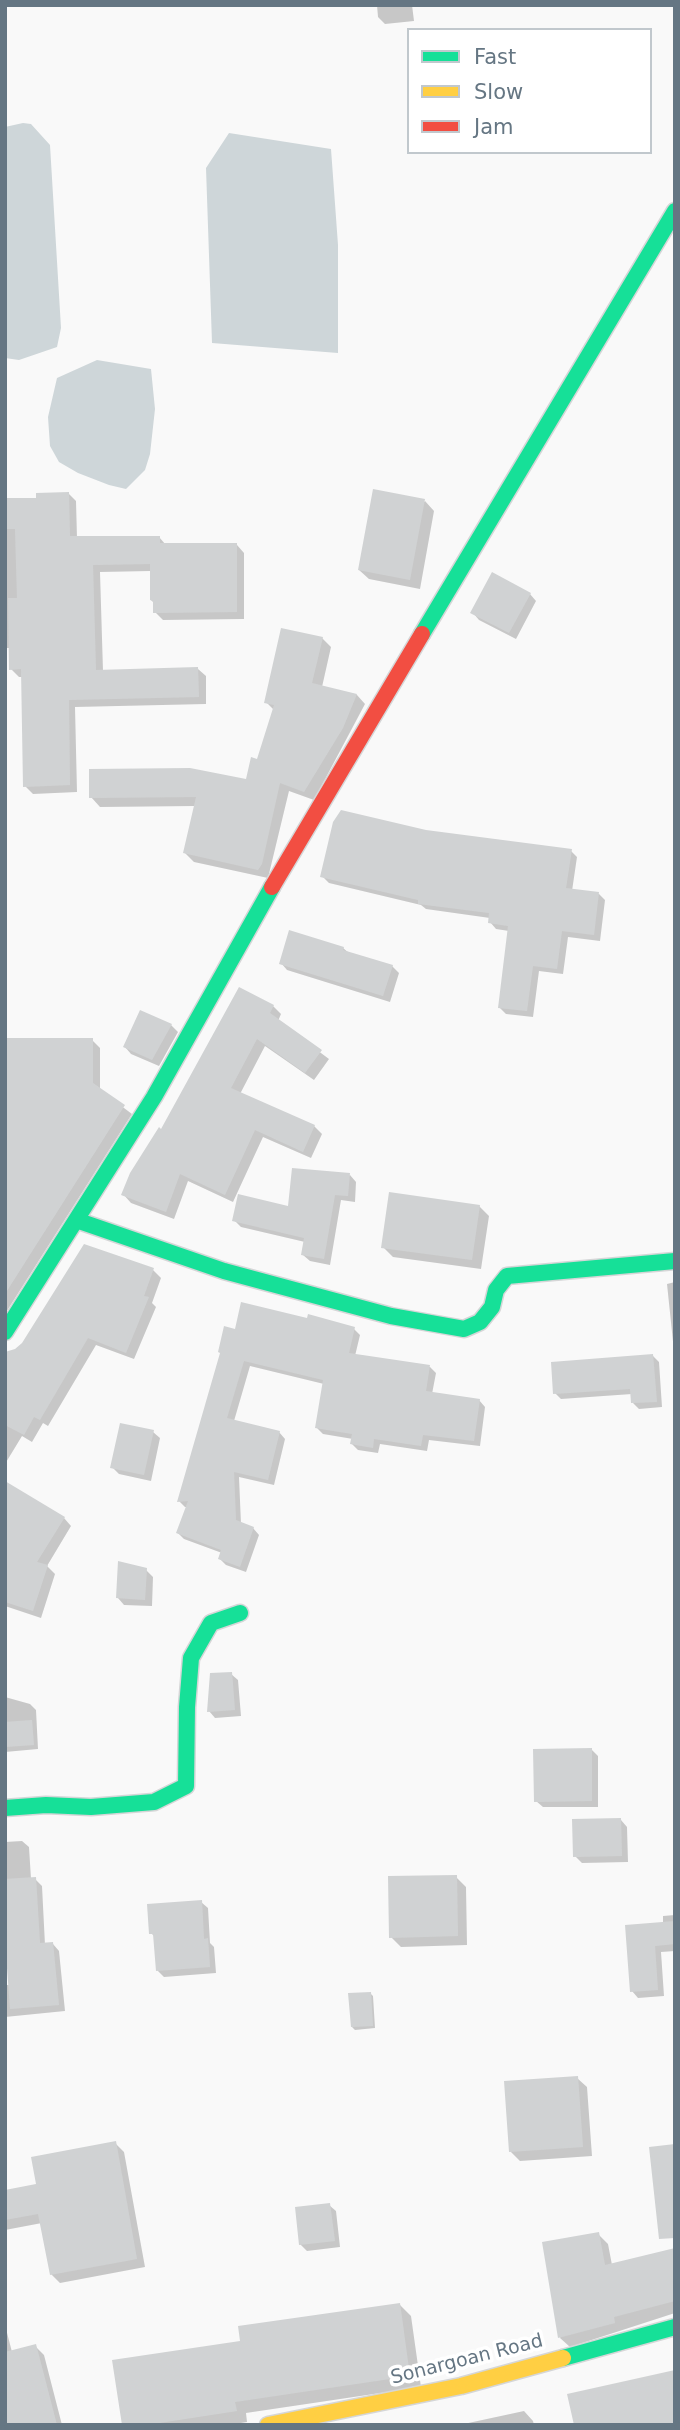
<!DOCTYPE html>
<html>
<head>
<meta charset="utf-8">
<style>
  body { margin:0 }
  #map { position:relative; width:680px; height:2430px; overflow:hidden; background:#f9f9f9; font-family:"DejaVu Sans",sans-serif }
  canvas { display:block }
  .frame { position:absolute; inset:0; border:7px solid #657683; pointer-events:none }
  .legend { position:absolute; left:407px; top:28px; width:245px; height:126px; box-sizing:border-box; background:#fff; border:2px solid #c1c8cd; margin:0; padding:9px 12px; list-style:none; font-size:21px; color:#657683 }
  .legend li { display:flex; align-items:center; gap:14px; height:35px }
  .legend b { width:35px; border:2px solid #c1c8cd }
</style>
</head>
<body>
<div id="map">
<canvas width="680" height="2430"></canvas>
<div class="frame"></div>
<ul class="legend">
<li><b style="height:9px;background:#16e098"></b>Fast</li>
<li><b style="height:9px;background:#ffcf43"></b>Slow</li>
<li><b style="height:9px;background:#f24e42"></b>Jam</li>
</ul>
</div>
<script>
const c = document.querySelector('canvas').getContext('2d');
c.lineJoin = 'round';
function fillPath(path, color) { c.fillStyle = color; c.fill(path, 'evenodd'); }
const shape = rows => new Path2D(rows.map(r => 'M' + r).join(''));
function trace(path, color, width, dash) { c.strokeStyle = color; c.lineWidth = width; c.lineCap = dash ? 'butt' : 'round'; c.setLineDash(dash || []); c.stroke(path); }
function write(font, color, halo, rows, align = 'center') {
  c.font = font + ' "DejaVu Sans",sans-serif'; c.lineWidth = 7; c.setLineDash([]); c.textBaseline = 'middle'; c.strokeStyle = halo; c.fillStyle = color; for (const [text, x, y, turn = 0] of rows) {
    c.save(); c.translate(x, y); c.rotate((+turn || 0) * Math.PI / 180); c.textAlign = isNaN(turn) ? turn : align; if (halo) c.strokeText(text, 0, 0); c.fillText(text, 0, 0); c.restore();
  }
}
fillPath(shape([
  [23,123,31,124,50,145,61,328,57,347,19,360,5,358,5,127],
  [229,133,331,149,338,245,338,353,212,343,206,168],
  [97,360,151,369,155,409,150,454,145,470,126,489,109,485,78,473,59,462,50,446,48,417,57,378]
]), '#ced6d9');
fillPath(shape([
  [377,5,412,5,414,21,385,24,378,17],
  [68,493,76,501,77,538,159,537,166,545,237,545,244,553,244,619,163,620,155,612,155,604,151,600,151,571,100,572,103,671,198,669,206,676,206,704,75,707,77,792,33,794,25,786,23,677,19,677,11,669,11,648,5,648,5,500,38,499],
  [425,501,434,511,420,589,369,579,359,570],
  [530,594,536,601,516,639,479,620,473,613],
  [322,638,331,647,322,687,357,695,365,704,314,800,289,791,268,878,194,862,185,853,196,806,100,807,91,797,248,781,259,761,274,710,266,702],
  [426,832,571,851,577,857,572,891,599,894,605,900,600,941,568,937,563,974,539,971,533,1017,506,1014,499,1007,509,931,496,929,490,922,490,918,426,909,421,905,329,883,322,876],
  [343,948,349,953,392,966,399,973,390,1002,287,970,281,963],
  [273,1006,281,1014,278,1021,329,1059,314,1080,265,1046,240,1094,314,1126,322,1134,311,1158,263,1137,233,1202,188,1181,174,1219,131,1203,123,1194,161,1131],
  [171,1025,178,1032,159,1066,131,1054,125,1047],
  [92,1040,100,1048,100,1090,132,1114,5,1314,5,1041],
  [350,1175,356,1182,355,1202,341,1200,330,1265,310,1261,303,1255,305,1242,241,1227,234,1220,290,1209],
  [479,1206,489,1216,481,1269,393,1257,383,1247],
  [153,1270,161,1278,152,1303,156,1307,134,1359,96,1345,48,1426,43,1423,32,1442,22,1436,5,1464,5,1353,14,1352],
  [675,1282,675,1361,667,1284],
  [354,1329,360,1335,355,1356,430,1367,436,1373,432,1394,479,1400,485,1407,480,1446,429,1440,427,1451,380,1444,378,1453,358,1450,352,1444,353,1439,323,1434,317,1428,324,1384,250,1366,234,1421,279,1432,285,1439,274,1485,239,1477,241,1524,253,1528,259,1535,246,1572,226,1565,220,1559,222,1553,184,1539,178,1533,188,1507,185,1507,179,1501,236,1331],
  [653,1356,659,1362,662,1407,639,1409,633,1403,632,1394,561,1399,555,1393],
  [153,1432,160,1438,151,1481,119,1474,112,1467],
  [5,1483,64,1518,71,1526,47,1566,55,1574,41,1618,5,1606],
  [146,1570,153,1577,152,1606,124,1605,118,1598],
  [231,1674,238,1680,241,1716,215,1718,209,1711],
  [5,1697,30,1704,36,1710,38,1749,5,1752],
  [591,1749,598,1756,598,1807,543,1807,536,1801],
  [621,1820,627,1827,628,1862,582,1863,575,1856],
  [22,1841,29,1847,31,1879,35,1879,42,1886,45,1945,53,1944,59,1951,65,2011,5,2017,5,1985,10,1985,5,1918,5,1842],
  [456,1877,466,1887,467,1945,401,1947,391,1937],
  [201,1902,208,1908,210,1943,214,1947,216,1973,164,1977,157,1970,155,1937,151,1933],
  [675,1915,675,1951,661,1952,664,1996,638,1998,632,1991,663,1924,663,1916],
  [370,1993,373,1996,375,2028,355,2030,352,2027],
  [577,2078,587,2087,592,2156,520,2161,510,2151],
  [115,2143,124,2152,145,2267,60,2283,51,2274,42,2223,5,2230,5,2191,38,2185],
  [329,2205,336,2211,340,2247,307,2251,300,2244],
  [598,2234,608,2244,612,2265,675,2249,675,2313,570,2347,560,2338],
  [400,2305,411,2316,421,2387,246,2413,247,2422,229,2425,123,2425,242,2342],
  [5,2325,12,2352,35,2346,44,2355,62,2425,5,2425],
  [524,2411,533,2421,534,2425,459,2425]
]), '#0003');
fillPath(shape([
  [373,489,425,499,410,580,358,570],
  [69,492,70,536,160,536,160,543,237,543,237,612,153,613,153,601,150,600,150,564,93,565,96,670,198,667,199,697,69,700,70,785,23,787,21,669,9,670,8,598,17,598,15,529,5,529,5,498,36,498,36,493],
  [492,572,531,593,509,633,470,613],
  [281,628,323,637,312,683,357,694,343,728,304,792,280,783,262,864,258,870,183,853,196,797,89,798,89,769,190,768,246,779,251,757,257,759,274,705,264,703],
  [341,810,426,830,572,849,566,888,599,892,594,935,562,931,557,969,533,966,527,1011,498,1008,508,926,488,923,489,913,418,904,418,900,320,877,333,822],
  [289,930,344,947,343,950,393,965,383,996,279,964],
  [239,987,274,1005,270,1013,322,1050,305,1073,257,1039,231,1088,315,1125,303,1152,255,1130,225,1195,180,1174,166,1212,121,1195,130,1173,159,1127,161,1129],
  [140,1010,172,1024,152,1060,123,1047],
  [5,1038,93,1038,93,1083,125,1105,5,1294],
  [292,1168,350,1173,348,1196,335,1195,324,1259,301,1255,304,1238,232,1221,238,1194,288,1206],
  [389,1192,480,1205,472,1260,381,1248],
  [84,1244,154,1268,144,1296,149,1297,126,1353,88,1338,40,1420,34,1417,24,1435,5,1425,5,1352,15,1349,22,1343],
  [241,1302,307,1318,308,1314,355,1327,349,1353,430,1365,426,1391,480,1399,474,1441,423,1435,421,1446,374,1439,373,1448,350,1444,352,1434,315,1428,323,1380,244,1361,227,1418,280,1431,268,1480,234,1472,236,1520,254,1527,240,1567,218,1559,221,1550,176,1533,188,1501,177,1502,220,1353,218,1352,224,1326,235,1329],
  [653,1354,657,1402,631,1403,630,1389,553,1394,551,1362],
  [120,1423,154,1430,144,1475,110,1468],
  [5,1481,65,1517,37,1562,48,1565,33,1611,5,1602],
  [118,1561,147,1568,145,1600,116,1598],
  [232,1672,235,1710,207,1712,210,1673],
  [32,1720,34,1745,5,1747,5,1722],
  [592,1748,592,1801,534,1802,533,1749],
  [621,1818,622,1856,573,1857,572,1819],
  [457,1875,458,1936,389,1938,388,1876],
  [36,1877,40,1943,53,1942,59,2005,10,2009,5,1941,5,1879],
  [202,1900,204,1939,208,1938,210,1967,156,1971,153,1934,149,1934,147,1904],
  [675,1921,675,1944,655,1946,658,1990,630,1992,625,1925],
  [371,1992,373,2026,351,2027,348,1993],
  [578,2076,583,2147,509,2152,504,2081],
  [116,2141,137,2259,50,2275,38,2214,5,2220,5,2190,36,2184,31,2157],
  [675,2144,675,2238,659,2239,649,2147],
  [330,2203,335,2241,299,2245,295,2207],
  [599,2232,605,2265,675,2248,675,2301,614,2317,615,2323,558,2338,542,2242],
  [400,2303,410,2376,235,2402,237,2411,146,2425,122,2425,112,2360,240,2341,238,2326],
  [36,2344,57,2425,5,2425,5,2352],
  [675,2370,675,2425,574,2425,567,2394]
]), '#d0d2d3');
const fast = shape([
  [422,634,675,211],
  [76,1220,224,1271,391,1316,464,1329,480,1322,492,1307,496,1290,507,1276,675,1261],
  [5,1332,154,1097,272,887],
  [5,1808,46,1805,91,1807,154,1802,186,1786,187,1707,191,1658,211,1623,240,1613],
  [563,2358,675,2327]
]);
const slow = shape([
  [268,2425,461,2386,563,2358]
]);
const jam = shape([
  [272,887,422,634]
]);
trace(fast, '#d5d6d7', 19);
trace(slow, '#d5d6d7', 19);
trace(jam, '#d5d6d7', 19);
trace(fast, '#16e098', 16);
trace(slow, '#ffcf43', 16);
trace(jam, '#f24e42', 16);
write('19px', '#657683', '#fff', [
  ["Sonargoan Road",467,2360,-14]
]);
</script>
</body>
</html>
